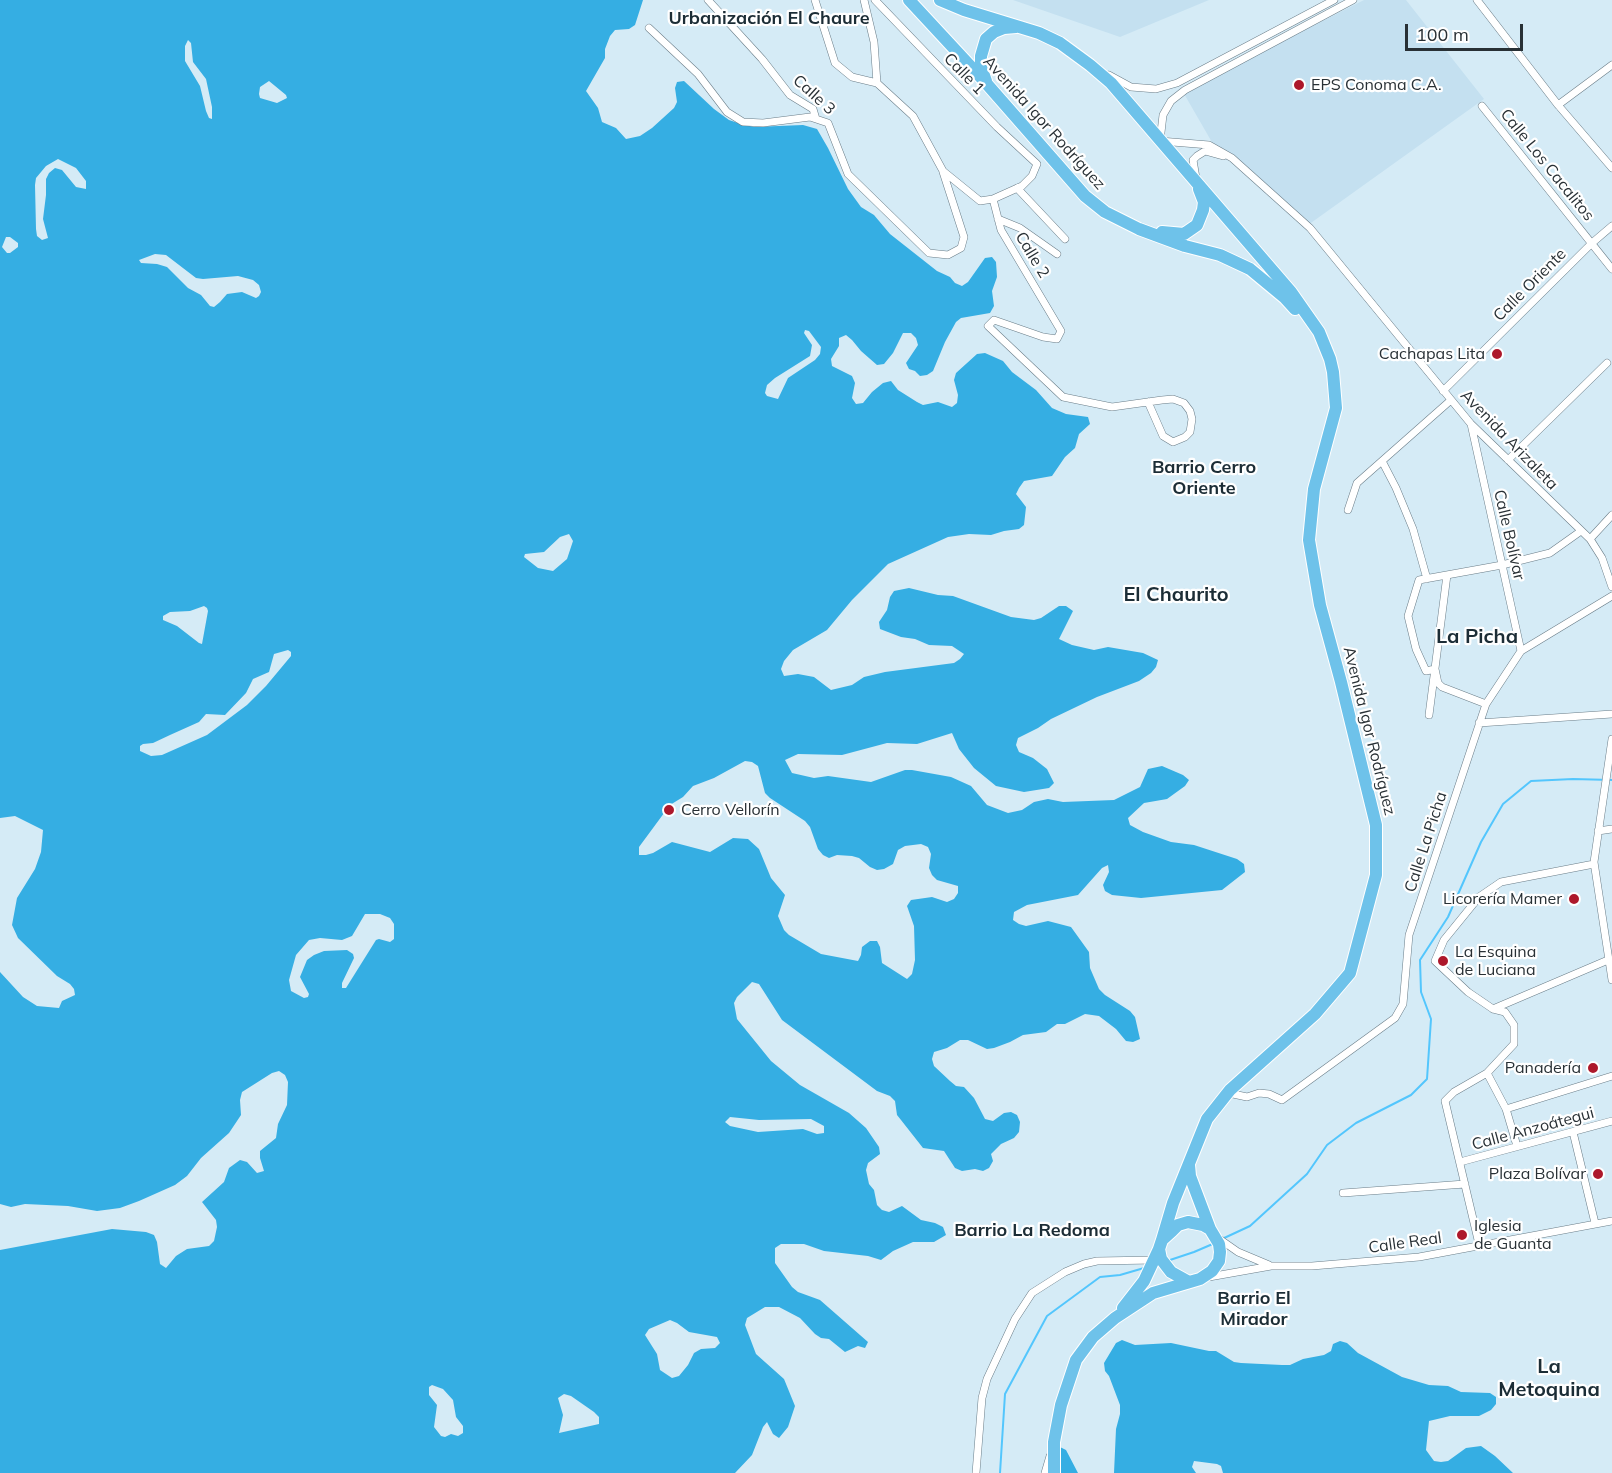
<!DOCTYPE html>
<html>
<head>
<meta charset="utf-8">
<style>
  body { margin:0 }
  #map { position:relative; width:1612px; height:1473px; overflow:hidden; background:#d5ebf6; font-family:Mulish,sans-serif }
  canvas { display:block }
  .scale { position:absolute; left:1405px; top:24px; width:118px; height:27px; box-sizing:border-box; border:3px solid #283035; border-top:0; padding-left:8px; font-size:18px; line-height:21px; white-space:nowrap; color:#283035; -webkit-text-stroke:4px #fff; paint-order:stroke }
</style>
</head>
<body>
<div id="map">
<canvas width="1612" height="1473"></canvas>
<div class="scale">100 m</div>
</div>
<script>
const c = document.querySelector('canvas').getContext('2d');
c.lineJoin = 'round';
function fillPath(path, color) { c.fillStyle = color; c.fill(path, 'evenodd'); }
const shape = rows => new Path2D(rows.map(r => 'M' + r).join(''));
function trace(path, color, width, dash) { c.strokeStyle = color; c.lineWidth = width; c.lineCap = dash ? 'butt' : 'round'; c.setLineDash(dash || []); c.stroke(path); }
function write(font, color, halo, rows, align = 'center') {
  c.font = font + ' Mulish,sans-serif'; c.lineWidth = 4.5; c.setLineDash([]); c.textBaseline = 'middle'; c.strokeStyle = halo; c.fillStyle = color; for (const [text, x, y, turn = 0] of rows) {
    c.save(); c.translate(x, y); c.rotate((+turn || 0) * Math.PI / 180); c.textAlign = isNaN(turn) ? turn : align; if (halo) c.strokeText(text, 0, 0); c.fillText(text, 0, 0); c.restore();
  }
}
fillPath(shape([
  [1013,0,1209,0,1120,37],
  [1364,0,1406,0,1484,99,1308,225,1213,144,1183,92]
]), '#c4e0f0');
fillPath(shape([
  [0,0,643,0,635,25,629,29,615,30,610,36,605,49,605,58,586,91,598,108,602,122,616,128,626,139,640,136,652,128,674,108,677,102,675,88,677,82,684,81,714,109,729,120,741,124,754,127,803,125,817,129,828,148,848,189,861,207,874,215,890,234,937,271,950,277,955,283,962,286,968,282,985,258,992,257,996,262,997,277,992,291,994,306,990,313,961,318,956,322,945,342,933,371,927,375,920,376,915,371,909,369,906,363,918,345,916,338,911,333,903,333,893,353,884,364,877,365,861,351,852,340,846,335,839,338,839,346,831,359,832,366,852,376,855,383,852,398,856,404,863,403,872,392,883,383,891,381,898,390,917,402,923,405,938,402,952,407,957,403,958,395,954,380,956,373,977,354,985,353,1003,361,1012,372,1036,390,1052,408,1066,414,1088,417,1090,424,1079,434,1075,448,1065,457,1052,476,1024,481,1019,488,1016,494,1026,507,1024,525,1019,529,1004,531,991,535,969,534,948,537,888,564,852,600,827,630,793,650,784,661,781,669,784,676,798,674,814,677,831,690,852,685,864,677,885,672,954,663,960,659,964,654,952,646,929,645,915,639,901,637,880,629,879,622,887,610,890,597,894,591,909,588,938,595,953,596,1011,617,1034,620,1041,618,1059,606,1066,606,1073,611,1059,639,1072,645,1094,650,1108,647,1143,653,1158,660,1156,667,1151,673,1139,681,1097,697,1051,719,1038,728,1018,738,1016,745,1019,752,1033,758,1047,769,1054,783,1049,788,1024,792,996,786,974,768,959,749,952,733,917,744,887,743,842,755,798,754,785,760,792,773,814,778,828,776,871,782,905,770,912,770,951,777,971,786,987,805,1008,813,1022,810,1034,802,1048,799,1063,802,1114,800,1140,787,1148,769,1162,766,1183,775,1189,780,1185,786,1167,799,1144,803,1128,818,1130,825,1143,832,1171,842,1194,845,1237,859,1244,864,1245,872,1222,890,1141,898,1112,895,1105,891,1103,885,1109,872,1108,865,1102,868,1078,895,1027,905,1014,912,1013,920,1019,924,1026,926,1048,921,1071,927,1089,952,1090,968,1099,989,1105,995,1130,1011,1135,1017,1140,1039,1133,1042,1126,1041,1116,1029,1099,1016,1085,1014,1065,1024,1057,1024,1046,1032,1023,1035,1010,1042,994,1048,987,1049,968,1040,960,1040,947,1048,934,1052,932,1059,934,1066,950,1081,956,1086,964,1087,974,1098,985,1119,993,1121,1004,1113,1011,1112,1017,1115,1020,1122,1019,1132,1014,1138,1001,1144,991,1154,993,1161,989,1168,983,1171,975,1169,962,1171,955,1168,944,1151,923,1148,901,1120,897,1115,895,1101,890,1096,877,1091,782,1020,759,984,752,982,737,997,734,1003,737,1019,771,1061,800,1085,849,1113,866,1128,879,1147,880,1154,868,1163,866,1170,869,1184,874,1190,877,1205,882,1210,889,1212,902,1206,921,1220,935,1223,943,1227,946,1235,934,1242,913,1242,893,1251,881,1260,868,1256,824,1251,804,1244,781,1244,775,1248,775,1263,792,1287,798,1292,820,1300,868,1342,865,1348,858,1346,845,1352,829,1339,821,1338,815,1334,800,1318,779,1307,765,1307,747,1318,745,1325,756,1354,784,1379,795,1406,788,1427,779,1438,773,1434,767,1422,763,1427,752,1455,735,1473,0,1473,0,1250,112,1229,146,1232,154,1235,157,1242,160,1264,166,1268,176,1256,187,1249,209,1246,214,1241,217,1227,216,1220,202,1202,224,1182,229,1168,240,1160,247,1162,257,1173,264,1171,260,1158,260,1151,276,1138,278,1124,287,1105,288,1082,285,1075,279,1071,272,1073,242,1092,240,1100,241,1115,229,1133,201,1158,187,1176,175,1185,139,1201,120,1208,97,1211,68,1206,25,1204,11,1207,0,1204,0,972,23,997,37,1006,59,1008,62,1001,75,995,74,989,70,984,57,976,18,938,12,925,17,898,35,869,41,852,43,830,15,816,0,818],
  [188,40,191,43,193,62,206,79,212,107,212,119,209,118,206,111,200,86,185,61,185,46],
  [269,81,286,95,287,98,277,103,260,98,259,94,260,87],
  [58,159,76,168,86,181,86,189,76,187,62,170,55,168,49,173,46,179,46,195,43,219,48,238,42,240,37,236,36,229,35,185,36,178,46,166],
  [6,237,10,237,18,243,18,247,10,253,7,253,2,247],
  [155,254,166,255,196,278,203,279,238,276,253,280,259,285,261,292,259,296,256,298,242,292,227,294,220,302,214,307,210,306,201,295,188,288,167,267,157,264,141,263,139,260],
  [805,330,809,331,821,347,820,354,815,360,788,378,778,399,767,396,765,393,767,385,775,378,810,356,812,345,804,333],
  [569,534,573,541,567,559,553,571,538,568,524,557,525,554,544,552,560,537],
  [204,606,207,608,208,611,202,644,199,643,177,626,163,620,163,616,170,612,190,611],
  [288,650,291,652,291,656,266,686,247,705,207,735,162,755,151,756,140,751,140,746,143,744,153,743,170,735,199,722,206,714,225,715,246,693,253,679,269,672,274,654],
  [745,761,752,762,758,766,765,793,770,798,805,821,810,827,818,849,823,855,829,858,837,855,852,856,859,858,870,867,877,870,884,869,893,864,898,850,905,846,921,844,928,847,931,854,929,868,932,875,937,880,958,886,958,893,954,899,947,902,932,897,911,900,907,906,914,926,915,960,912,974,907,979,882,963,880,947,877,941,870,941,862,947,861,955,858,961,821,954,789,935,784,930,778,916,785,895,771,878,759,849,748,839,733,838,710,852,672,842,653,853,646,855,639,855,639,847,670,805,683,797,693,786,714,778],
  [365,914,380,914,390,918,394,924,394,939,390,942,379,939,376,940,346,988,342,988,342,983,354,958,353,954,347,950,324,951,314,955,307,960,300,977,309,994,308,997,304,998,291,991,289,980,296,955,309,940,320,938,342,940,352,936],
  [730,1117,759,1120,811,1119,824,1126,824,1133,817,1134,803,1129,758,1132,730,1126,725,1122],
  [670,1320,677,1323,689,1332,717,1337,720,1343,715,1348,701,1349,694,1353,688,1365,679,1376,672,1378,660,1370,657,1354,645,1335,649,1329],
  [432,1385,443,1389,453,1400,456,1417,463,1426,463,1433,458,1436,451,1434,445,1437,441,1436,434,1427,437,1405,429,1395,429,1387],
  [564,1394,571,1396,594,1412,599,1417,599,1424,559,1433,563,1415,558,1398],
  [1122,1340,1135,1345,1171,1343,1209,1351,1216,1351,1234,1362,1241,1363,1282,1365,1290,1365,1303,1359,1324,1355,1331,1351,1333,1344,1340,1341,1347,1343,1358,1353,1402,1377,1429,1385,1448,1386,1461,1392,1490,1393,1496,1397,1496,1404,1491,1410,1479,1416,1450,1416,1429,1421,1426,1450,1434,1461,1441,1462,1448,1461,1466,1448,1481,1446,1495,1456,1513,1473,1223,1473,1221,1466,1217,1464,1194,1461,1192,1467,1196,1473,1114,1473,1116,1429,1120,1414,1120,1405,1109,1376,1105,1371,1104,1363,1116,1343],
  [1060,1447,1066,1450,1078,1473,1058,1473]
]), '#35aee3');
trace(shape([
  [1222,1239,1250,1226,1307,1174,1327,1145,1356,1123,1411,1095,1427,1079,1431,1019,1421,992,1420,960,1448,917,1481,842,1503,804,1531,781,1573,779,1612,780],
  [1167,1261,1194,1252,1215,1243],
  [1000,1473,1005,1394,1047,1316,1100,1277,1120,1275,1144,1268]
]), '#53c6fd', 2);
const minor = shape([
  [708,0,762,59,790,95,813,109,816,119,828,123,848,174,929,253,948,255,961,248,964,237,943,172],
  [815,0,835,63,852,77,877,83,913,116,943,171,980,201,993,199,1001,230,1061,331,1057,339,1043,337,994,320,988,326,1063,397,1112,407,1162,400,1173,399,1184,403,1190,411,1192,419,1190,432,1185,437,1173,442,1163,436,1148,402],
  [864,0,874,42,877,83],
  [875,0,997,127,1037,164,1032,176,1022,186,993,199],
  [1353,0,1185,90,1171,101,1163,115,1160,141,1209,145,1232,158,1310,228,1471,424,1590,539,1602,558,1612,587],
  [1477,0,1558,105,1612,168],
  [649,28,698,74,727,112,743,122,763,123,810,117,816,119],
  [1109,75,1131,87,1156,89,1177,83,1334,0],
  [1558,105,1612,65],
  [1482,106,1612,269],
  [1196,178,1193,160,1197,156,1205,151,1223,156],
  [1017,188,1065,239],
  [998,219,1020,228,1057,254],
  [1443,391,1592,243,1612,226],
  [1471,424,1521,651],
  [1508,460,1607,363],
  [1382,461,1396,488,1413,529,1427,579],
  [1348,510,1357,483,1451,400],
  [1590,539,1612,515],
  [1486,704,1442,687,1438,683,1435,669,1426,671,1416,649,1408,616,1419,580,1502,565,1550,553,1581,531],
  [1429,715,1447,575],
  [1479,723,1612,714],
  [1612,739,1594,862,1612,980],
  [1598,831,1612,829],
  [1493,1009,1608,960],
  [1487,1073,1506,1109,1517,1146],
  [1230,1090,1233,1094,1247,1097,1259,1093,1269,1094,1282,1100,1395,1018,1403,1004,1409,935,1486,704,1521,651,1612,596],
  [1506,1109,1612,1076],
  [1573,1132,1595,1223],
  [1460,1162,1612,1121],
  [1343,1193,1465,1184],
  [1218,1238,1238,1252,1269,1265],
  [1479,1244,1445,1101,1454,1092,1487,1073,1514,1044,1514,1025,1505,1012,1493,1009,1468,992,1435,961,1444,940,1479,897,1501,882,1594,864],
  [1209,1277,1271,1266,1312,1266,1419,1257,1612,1221],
  [976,1473,982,1398,987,1379,1015,1319,1032,1293,1065,1272,1084,1264,1097,1261,1154,1260],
  [1045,1473,1050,1456]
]);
const trunk = shape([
  [909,0,986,83,1085,196,1105,212,1139,229,1185,246,1220,255,1250,269,1285,298,1295,309],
  [940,0,964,10,1039,33,1060,43,1090,65,1111,83,1291,292,1319,332,1330,359,1333,372,1336,408,1314,489,1309,540,1320,605,1341,682,1376,825,1376,875,1350,973,1315,1014,1230,1090,1207,1119,1173,1203,1162,1240],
  [986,81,981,67,981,56,986,39,994,32,1004,28,1016,27],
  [1162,232,1184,234,1197,225,1203,210,1204,202,1199,189],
  [1189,1165,1190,1176,1210,1229],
  [1188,1222,1203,1225,1210,1229,1219,1244,1220,1252,1219,1261,1212,1271,1200,1279,1189,1282,1171,1272,1161,1259,1159,1249,1162,1240,1172,1231,1178,1225,1188,1222],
  [1123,1308,1144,1281,1159,1249],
  [1054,1473,1054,1442,1061,1405,1076,1360,1093,1337,1115,1318,1153,1293,1200,1279]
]);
trace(minor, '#6a7d88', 8);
trace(trunk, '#fff', 14);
trace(minor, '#fff', 7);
trace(trunk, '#6ec2ea', 12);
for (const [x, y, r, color] of [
  [1299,85,6,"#ad182b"],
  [1497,354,6,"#ad182b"],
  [669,810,6,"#ad182b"],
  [1574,899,6,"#ad182b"],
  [1443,961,6,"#ad182b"],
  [1593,1068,6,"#ad182b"],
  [1598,1174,6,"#ad182b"],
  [1462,1235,6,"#ad182b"]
]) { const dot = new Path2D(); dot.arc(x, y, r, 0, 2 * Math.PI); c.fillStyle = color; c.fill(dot); trace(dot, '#fff', 2); }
write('16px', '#283035', '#fff', [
  ["Calle 1",964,74,46],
  ["Calle 3",814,95,42],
  ["Avenida Igor Rodríguez",1044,123,48],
  ["Calle Los Cacalitos",1547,165,51],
  ["Calle 2",1032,255,59],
  ["Calle Oriente",1530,285,-45],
  ["Avenida Arizaleta",1509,440,46],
  ["Calle Bolívar",1509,535,77],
  ["Avenida Igor Rodríguez",1369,731,76],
  ["Calle La Picha",1426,842,-72],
  ["Calle Anzoátegui",1533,1129,-15],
  ["Calle Real",1405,1243,-8]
]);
write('16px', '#283035', '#fff', [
  ["EPS Conoma C.A.",1311,85],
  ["Cachapas Lita",1485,354,"right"],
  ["Cerro Vellorín",681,810],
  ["Licorería Mamer",1562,899,"right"],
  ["La Esquina",1455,952],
  ["de Luciana",1455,970],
  ["Panadería",1581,1068,"right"],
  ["Plaza Bolívar",1586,1174,"right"],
  ["Iglesia",1474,1226],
  ["de Guanta",1474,1244]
], 'left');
write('bold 18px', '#1c2d36', '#fff', [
  ["Urbanización El Chaure",769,19],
  ["Barrio Cerro",1204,468],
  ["Oriente",1204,489],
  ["Barrio La Redoma",1032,1231],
  ["Barrio El",1254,1299],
  ["Mirador",1254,1320]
]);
write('bold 20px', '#1c2d36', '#fff', [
  ["El Chaurito",1176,595],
  ["La Picha",1477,637],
  ["La",1549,1367],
  ["Metoquina",1549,1390]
]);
</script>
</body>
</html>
